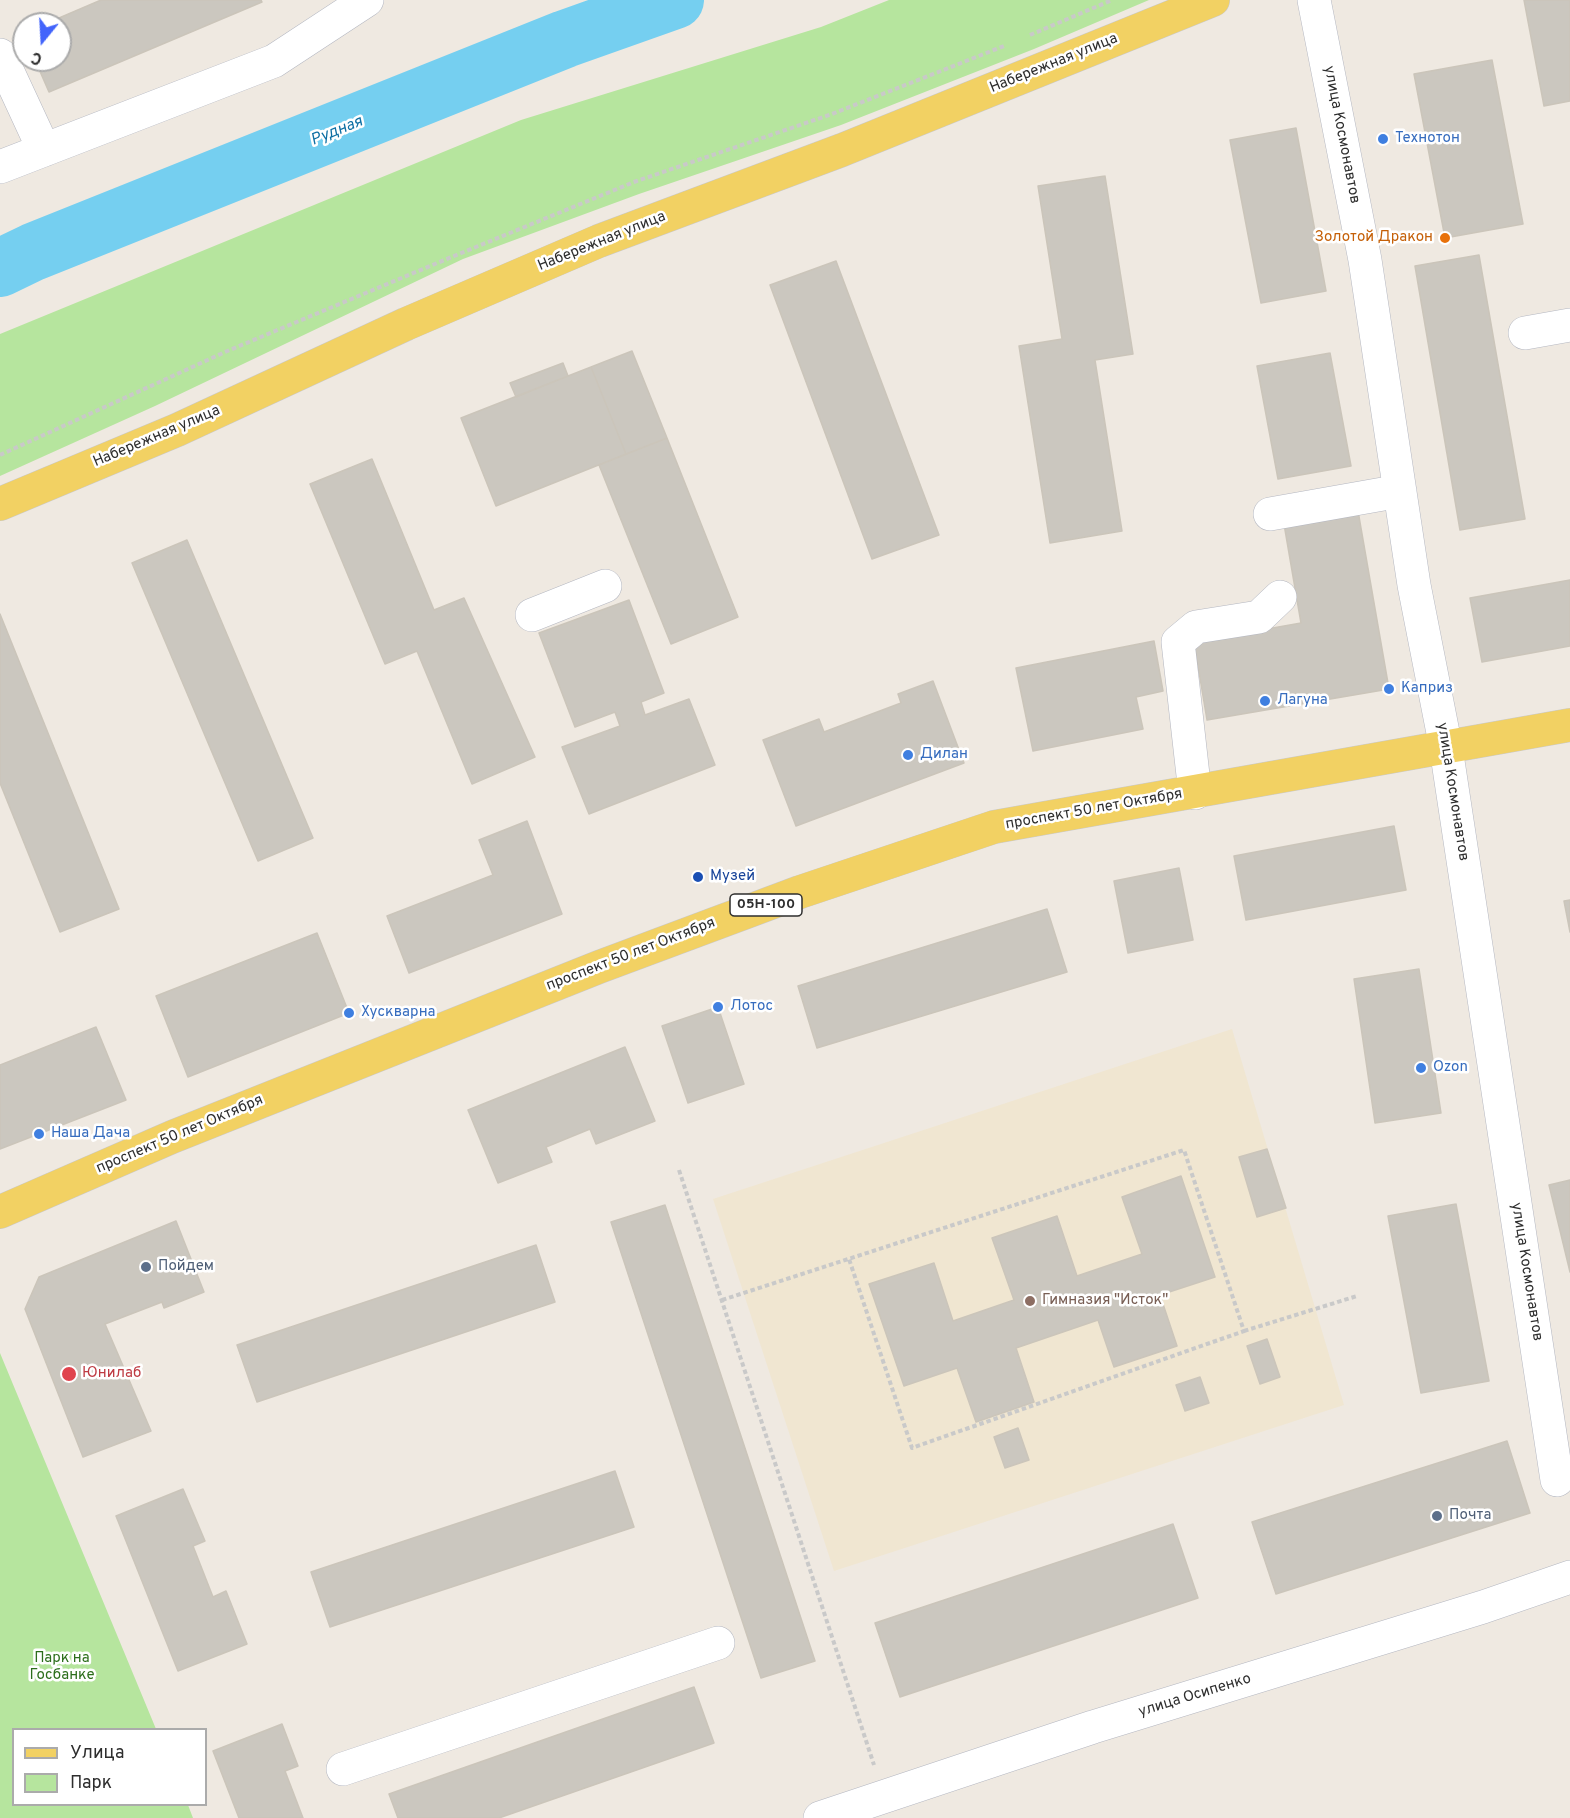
<!DOCTYPE html>
<html>
<head>
<meta charset="utf-8">
<style>
  body { margin:0 }
  #map { position:relative; width:1570px; height:1818px; overflow:hidden; background:#efe9e1; font-family:Overpass,sans-serif }
  canvas { display:block }
  .legend { position:absolute; left:12px; top:1728px; width:195px; height:78px; box-sizing:border-box; background:#fff; border:2px solid #ababab; margin:0; padding:8px 10px; list-style:none; font-size:18px; color:#2e2e2e }
  .legend li { display:flex; align-items:center; gap:12px; height:30px }
  .legend b { width:30px; border:2px solid #ababab }
  .north { position:absolute; left:12px; top:12px; width:60px; height:60px; box-sizing:border-box; background:#fff; border:2px solid #ababab; border-radius:50%; rotate:198deg; font-size:16px; font-weight:700; line-height:24px; text-align:center; color:#2e2e2e }
  .north::after { content:''; display:block; margin:auto; width:21px; height:27px; background:#4264fb; clip-path:polygon(50% 0,100% 100%,50% 72%,0 100%) }
</style>
</head>
<body>
<div id="map">
<canvas width="1570" height="1818"></canvas>
<ul class="legend">
<li><b style="height:8px;background:#f2d163"></b>Улица</li>
<li><b style="height:16px;background:#b6e59e"></b>Парк</li>
</ul>
<div class="north">С</div>
</div>
<script>
const c = document.querySelector('canvas').getContext('2d');
c.lineJoin = 'round';
function fillPath(path, color) { c.fillStyle = color; c.fill(path, 'evenodd'); }
const shape = rows => new Path2D(rows.map(r => 'M' + r).join(''));
function trace(path, color, width, dash) { c.strokeStyle = color; c.lineWidth = width; c.lineCap = dash ? 'butt' : 'round'; c.setLineDash(dash || []); c.stroke(path); }
function write(font, color, halo, rows, align = 'center') {
  c.font = font + ' Overpass,sans-serif'; c.lineWidth = 5; c.setLineDash([]); c.textBaseline = 'middle'; c.strokeStyle = halo; c.fillStyle = color; for (const [text, x, y, turn = 0] of rows) {
    c.save(); c.translate(x, y); c.rotate((+turn || 0) * Math.PI / 180); c.textAlign = isNaN(turn) ? turn : align; if (halo) c.strokeText(text, 0, 0); c.fillText(text, 0, 0); c.restore();
  }
}
fillPath(shape([
  [1232,1029,1344,1405,834,1571,713,1199]
]), '#f0e6d1');
fillPath(shape([
  [889,0,1149,0,1034,49,841,125,639,194,463,259,155,406,0,476,0,334,521,120,821,27],
  [0,1353,156,1729,14,1730,14,1804,188,1805,193,1818,0,1818]
]), '#b6e59e');
trace(shape([
  [0,268,33,252,565,39,675,0]
]), '#75cff0', 58);
const building = shape([
  [101,0,261,0,262,2,49,92,35,60,60,60,60,24,45,24,101,0],
  [1524,0,1570,0,1570,101,1544,106,1524,0],
  [1492,60,1523,224,1445,238,1414,74,1492,60],
  [1296,128,1326,291,1261,303,1230,140,1296,128],
  [1105,176,1133,354,1095,360,1122,531,1050,543,1019,346,1062,339,1038,186,1105,176],
  [1479,255,1525,519,1460,530,1415,266,1479,255],
  [836,261,939,535,872,559,770,285,836,261],
  [632,351,667,438,626,454,591,367,632,351],
  [1330,353,1351,466,1278,479,1257,366,1330,353],
  [563,363,568,376,516,397,510,383,563,363],
  [591,367,626,454,496,506,461,418,591,367],
  [667,438,738,617,671,644,599,465,667,438],
  [372,459,434,610,464,598,535,757,472,784,417,651,385,664,310,484,372,459],
  [1358,511,1389,689,1207,720,1194,642,1301,623,1284,524,1358,511],
  [187,540,313,838,258,861,132,563,187,540],
  [1570,580,1570,646,1482,662,1470,598,1570,580],
  [629,600,664,693,641,702,645,715,689,699,715,765,589,814,562,747,620,726,615,712,575,727,539,633,629,600],
  [0,614,119,909,60,932,0,783,0,614],
  [1154,641,1163,691,1136,697,1143,729,1033,751,1016,668,1154,641],
  [933,681,964,763,796,826,763,740,819,719,824,732,901,703,898,694,933,681],
  [527,821,562,914,409,973,387,916,493,875,479,840,527,821],
  [1394,826,1406,890,1246,920,1234,856,1394,826],
  [1179,868,1193,940,1128,953,1114,881,1179,868],
  [1570,900,1570,932,1564,901,1570,900],
  [1047,909,1067,972,817,1048,798,986,1047,909],
  [317,933,349,1013,188,1077,156,996,317,933],
  [1419,969,1441,1113,1375,1123,1354,979,1419,969],
  [718,1007,744,1084,688,1103,662,1026,718,1007],
  [96,1027,126,1100,0,1149,0,1065,96,1027],
  [625,1047,655,1121,596,1144,590,1129,546,1147,552,1162,498,1183,468,1110,625,1047],
  [1267,1149,1286,1208,1257,1217,1239,1157,1267,1149],
  [1181,1176,1215,1277,1160,1295,1177,1346,1114,1367,1098,1320,1016,1348,1034,1402,976,1422,957,1368,904,1386,869,1284,934,1263,953,1321,1014,1300,992,1238,1057,1216,1077,1276,1142,1254,1122,1197,1181,1176],
  [1570,1180,1570,1272,1549,1185,1570,1180],
  [1456,1204,1489,1381,1421,1393,1388,1216,1456,1204],
  [665,1205,815,1661,761,1678,611,1222,665,1205],
  [176,1221,204,1292,164,1308,162,1302,105,1324,151,1431,83,1457,25,1309,39,1277,176,1221],
  [536,1245,555,1302,257,1402,237,1345,536,1245],
  [1267,1339,1280,1377,1260,1384,1247,1346,1267,1339],
  [1200,1377,1209,1403,1185,1411,1176,1385,1200,1377],
  [1018,1428,1029,1460,1005,1468,994,1437,1018,1428],
  [1507,1441,1530,1513,1276,1594,1252,1522,1507,1441],
  [615,1471,634,1527,330,1627,311,1572,615,1471],
  [183,1489,205,1541,193,1546,213,1597,226,1591,247,1644,178,1671,116,1516,183,1489],
  [1173,1524,1198,1598,900,1697,875,1623,1173,1524],
  [694,1687,714,1743,499,1818,398,1818,389,1794,694,1687],
  [282,1724,298,1766,285,1771,303,1818,239,1818,213,1751,282,1724]
]);
fillPath(building, '#cbc7bf');
trace(building, '#cbc5ba', 1.5);
const minor = shape([
  [1314,0,1365,260,1414,585,1446,748,1557,1480],
  [0,55,44,150],
  [0,167,274,61,367,0],
  [1525,333,1570,325],
  [1270,514,1400,491],
  [532,615,605,586],
  [1195,793,1178,642,1196,627,1259,617,1280,597],
  [343,1769,718,1643],
  [820,1818,1093,1727,1483,1607,1570,1577]
]);
const major = shape([
  [0,504,177,430,406,324,599,241,842,150,1213,0],
  [0,1212,172,1137,599,967,800,892,994,827,1570,725]
]);
trace(minor, '#b4b7c1', 34);
trace(major, '#c9c9c9', 34);
trace(shape([
  [1030,35,1112,0],
  [0,455,225,352,454,256,634,182,832,114,1004,46],
  [679,1170,874,1765],
  [722,1300,1184,1150,1244,1331,912,1448,849,1259],
  [1244,1331,1357,1296]
]), '#c9c9c9', 4, [4.5, 3]);
trace(minor, '#fff', 33);
trace(major, '#f2d163', 33);
for (const [x, y, r, color] of [
  [1383,139,6,"#3f7fe0"],
  [1445,238,6,"#e8710a"],
  [1389,689,6,"#3f7fe0"],
  [1265,701,6,"#3f7fe0"],
  [908,755,6,"#3f7fe0"],
  [698,877,6,"#1a4fb4"],
  [718,1007,6,"#3f7fe0"],
  [349,1013,6,"#3f7fe0"],
  [1421,1068,6,"#3f7fe0"],
  [39,1134,6,"#3f7fe0"],
  [146,1267,6,"#5c6f8a"],
  [1030,1301,6,"#8d6e63"],
  [69,1374,8,"#e0444e"],
  [1437,1516,6,"#5c6f8a"]
]) { const dot = new Path2D(); dot.arc(x, y, r, 0, 2 * Math.PI); c.fillStyle = color; c.fill(dot); trace(dot, '#fff', 2); }
for (const [x, y, w] of [
  [766,905,72]
]) { const box = new Path2D(); box.roundRect(x - w / 2, y - 11, w, 22, 4.5); c.fillStyle = '#fff'; c.fill(box); trace(box, '#2e2e2e', 1.5); }
write('bold 14px', '#2e2e2e', null, [
  ["05Н-100",766,905]
]);
write('15px', '#2e2e2e', '#fff', [
  ["Набережная улица",1054,64,-22],
  ["улица Космонавтов",1341,135,79],
  ["Набережная улица",602,242,-22],
  ["Набережная улица",157,437,-23],
  ["улица Космонавтов",1452,792,81],
  ["проспект 50 лет Октября",1094,810,-10],
  ["проспект 50 лет Октября",631,955,-21],
  ["проспект 50 лет Октября",180,1135,-23],
  ["улица Космонавтов",1526,1272,81],
  ["улица Осипенко",1195,1696,-17]
]);
write('15px', '#366cbe', '#fff', [
  ["Технотон",1395,139],
  ["Каприз",1401,689],
  ["Лагуна",1277,701],
  ["Дилан",920,755],
  ["Лотос",730,1007],
  ["Хускварна",361,1013],
  ["Ozon",1433,1068],
  ["Наша Дача",51,1134]
], 'left');
write('15px', '#c56008', '#fff', [
  ["Золотой Дракон",1433,238]
], 'right');
write('15px', '#164399', '#fff', [
  ["Музей",710,877]
], 'left');
write('15px', '#4e5e75', '#fff', [
  ["Пойдем",158,1267],
  ["Почта",1449,1516]
], 'left');
write('15px', '#785e54', '#fff', [
  ["Гимназия \"Исток\"",1042,1301]
], 'left');
write('15px', '#be3a42', '#fff', [
  ["Юнилаб",82,1374]
], 'left');
write('15px', '#2c6e1b', '#fff', [
  ["Парк на",62,1659],
  ["Госбанке",62,1676]
]);
write('italic 16px', '#0d6fa3', '#fff', [
  ["Рудная",337,132,-22]
]);
</script>
</body>
</html>
